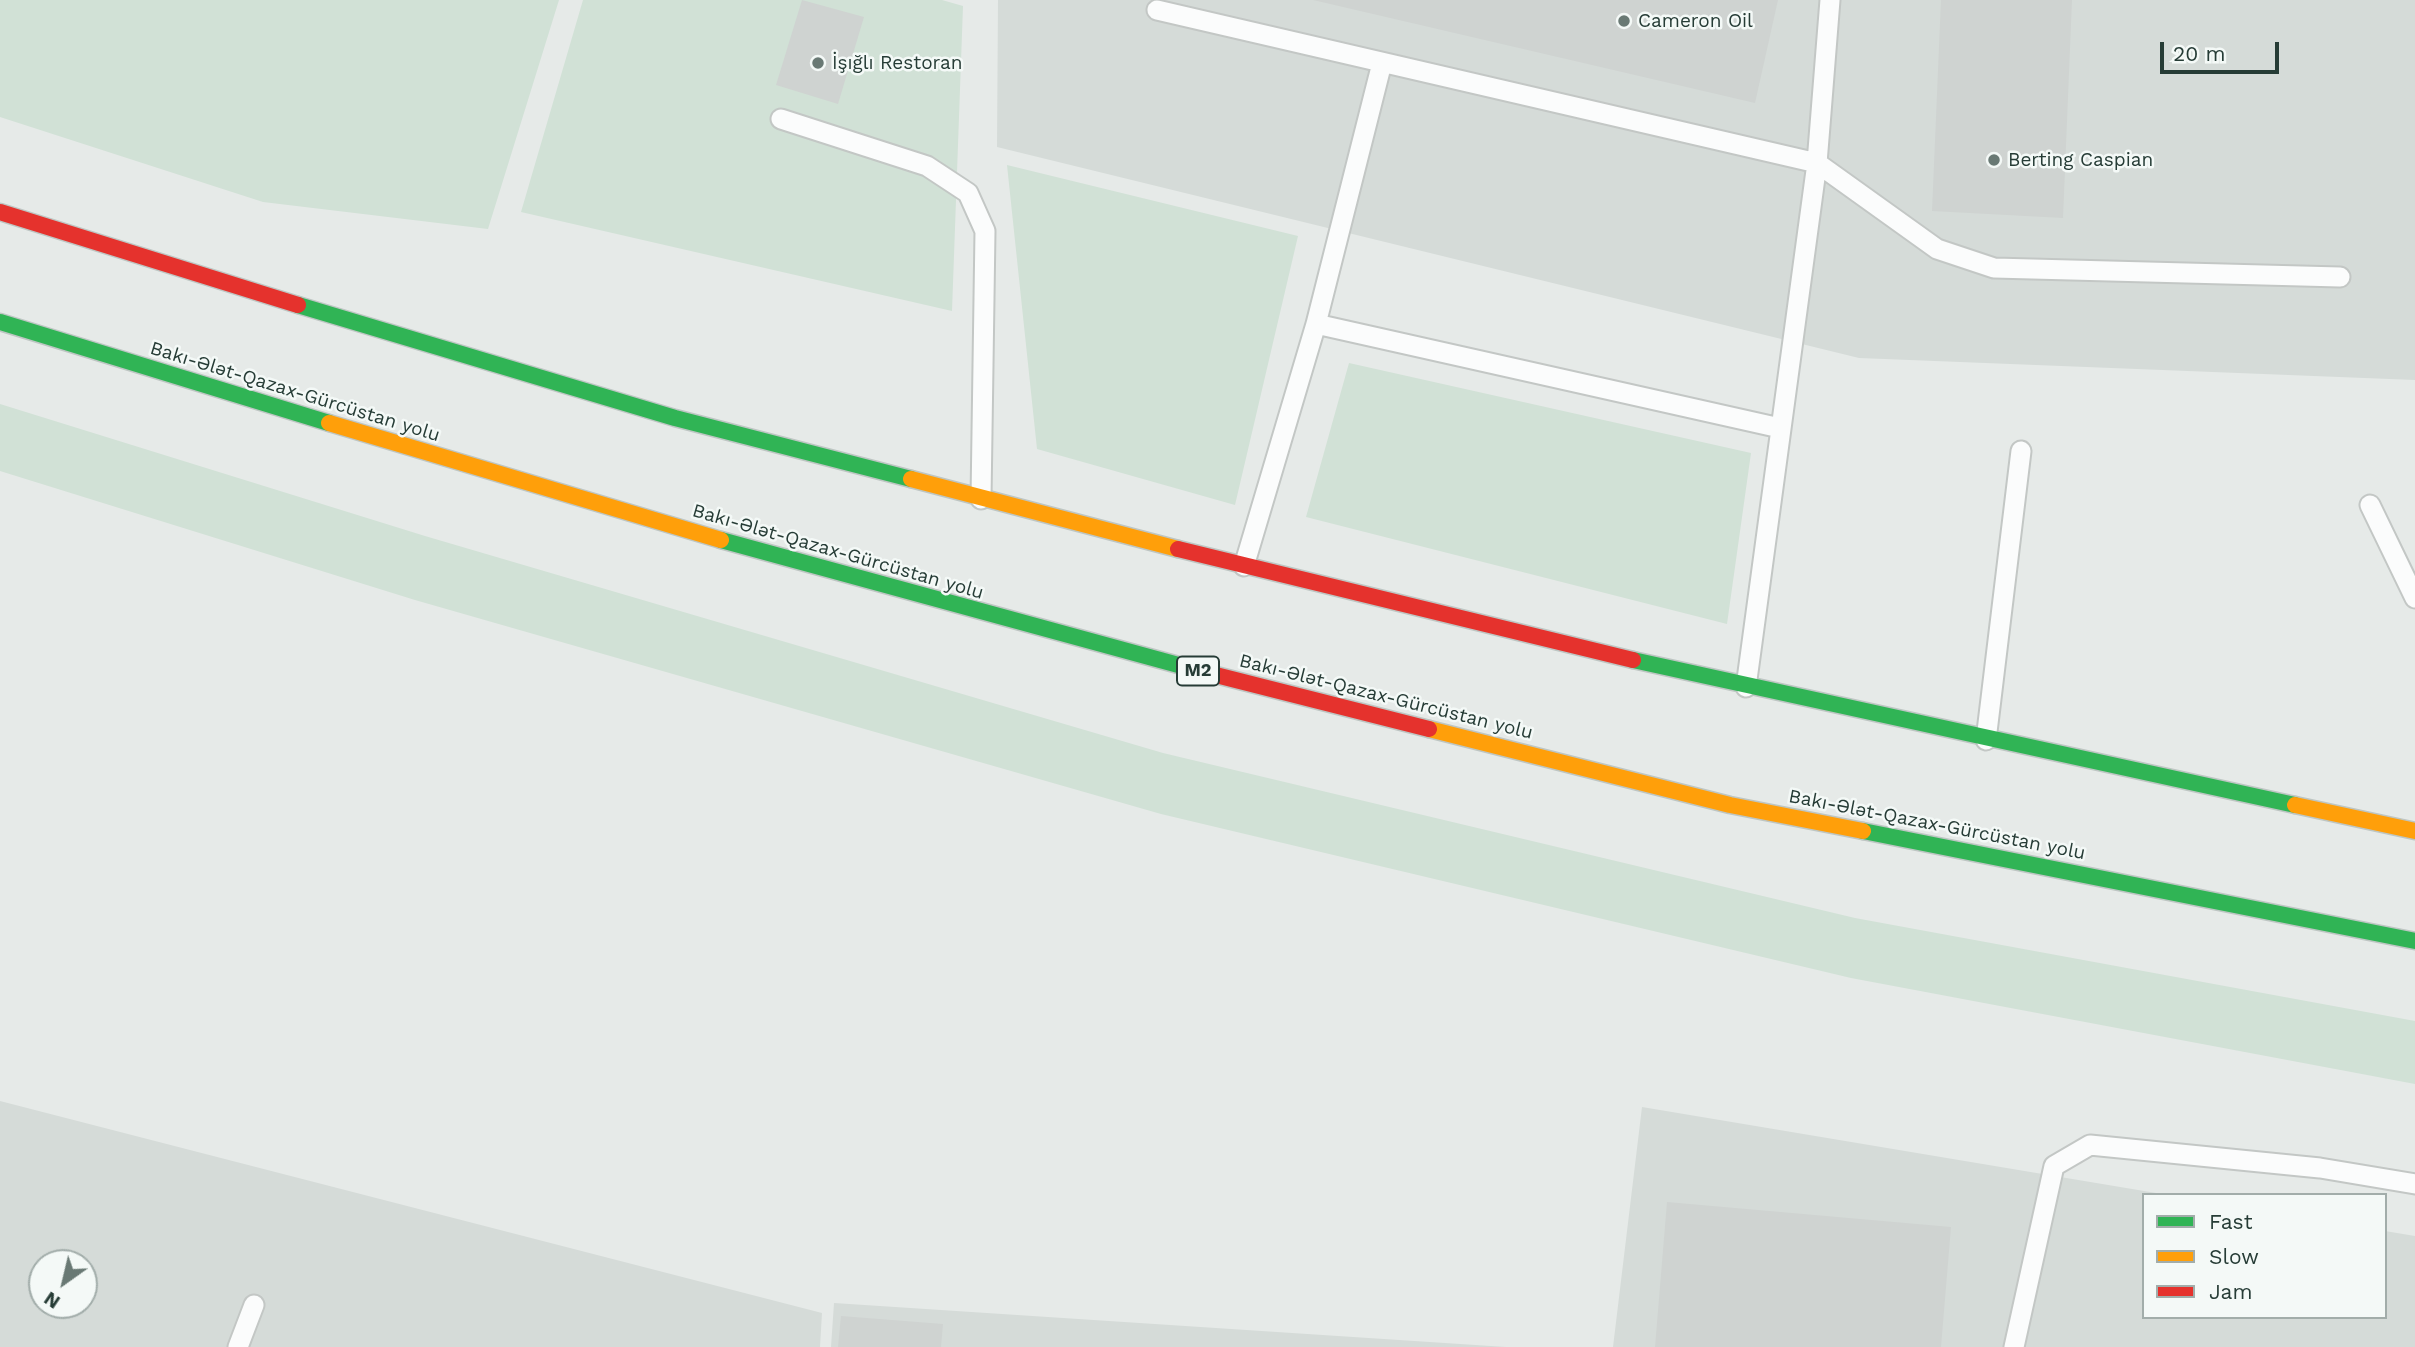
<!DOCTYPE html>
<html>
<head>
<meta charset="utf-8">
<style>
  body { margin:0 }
  #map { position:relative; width:2415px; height:1347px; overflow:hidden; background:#e6eae8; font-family:"Work Sans",sans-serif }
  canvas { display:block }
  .legend { position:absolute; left:2142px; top:1193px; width:245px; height:126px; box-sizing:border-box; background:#f4f9f7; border:2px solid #a2adaa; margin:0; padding:9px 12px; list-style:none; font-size:21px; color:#263c36 }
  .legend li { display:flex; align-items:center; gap:14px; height:35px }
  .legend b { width:35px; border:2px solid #a2adaa }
  .north { position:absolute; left:28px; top:1249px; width:70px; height:70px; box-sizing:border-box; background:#f4f9f7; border:2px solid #a2adaa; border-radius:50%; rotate:214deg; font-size:19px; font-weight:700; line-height:28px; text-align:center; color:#263c36 }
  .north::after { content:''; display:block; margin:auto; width:24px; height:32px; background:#697974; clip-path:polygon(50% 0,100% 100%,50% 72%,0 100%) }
  .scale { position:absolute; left:2160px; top:42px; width:119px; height:32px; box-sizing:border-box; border:4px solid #263c36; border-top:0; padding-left:9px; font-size:21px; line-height:24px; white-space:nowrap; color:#263c36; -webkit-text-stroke:5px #f4f9f7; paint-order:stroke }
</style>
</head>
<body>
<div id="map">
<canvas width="2415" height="1347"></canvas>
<ul class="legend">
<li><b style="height:9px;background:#30b455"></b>Fast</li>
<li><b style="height:9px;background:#ff9f0a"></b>Slow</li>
<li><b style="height:9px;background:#e5322d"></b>Jam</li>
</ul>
<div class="north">N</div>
<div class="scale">20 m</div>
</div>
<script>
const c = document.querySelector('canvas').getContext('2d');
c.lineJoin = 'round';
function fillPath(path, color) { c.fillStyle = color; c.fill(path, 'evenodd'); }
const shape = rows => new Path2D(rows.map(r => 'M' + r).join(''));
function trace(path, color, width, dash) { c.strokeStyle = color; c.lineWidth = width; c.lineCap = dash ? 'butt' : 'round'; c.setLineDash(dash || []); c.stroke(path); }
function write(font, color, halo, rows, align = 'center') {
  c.font = font + ' "Work Sans",sans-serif'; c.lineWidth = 5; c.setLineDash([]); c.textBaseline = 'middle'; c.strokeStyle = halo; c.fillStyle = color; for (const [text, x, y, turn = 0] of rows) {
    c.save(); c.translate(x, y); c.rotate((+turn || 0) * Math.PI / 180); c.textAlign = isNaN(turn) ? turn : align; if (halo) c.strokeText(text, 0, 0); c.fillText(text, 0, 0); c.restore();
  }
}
fillPath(shape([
  [998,0,2415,0,2415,380,1859,358,997,147],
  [0,1101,822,1313,820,1347,0,1347],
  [42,1263,84,1263,84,1305,42,1305],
  [1642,1107,2168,1195,2144,1195,2144,1317,2385,1317,2385,1231,2415,1236,2415,1347,1613,1347],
  [834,1303,1506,1347,831,1347]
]), '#d5dbd8');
fillPath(shape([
  [0,0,559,0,488,229,263,202,0,117],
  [583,0,942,0,963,6,952,311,521,212],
  [1007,165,1298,236,1235,505,1037,449],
  [1349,363,1751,453,1727,624,1306,517],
  [0,404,425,536,1163,753,1855,918,2415,1021,2415,1084,1851,978,1161,814,415,600,0,471]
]), '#d1e1d6');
fillPath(shape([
  [802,0,864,17,838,104,776,85],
  [1313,0,1778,0,1755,103],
  [1941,0,2072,0,2063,218,1932,211],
  [1667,1202,1951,1227,1941,1347,1655,1347],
  [841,1316,943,1324,941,1347,838,1347]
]), '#cfd3d1');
const lane = shape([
  [1157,10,1817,163,1937,249,1994,268,2340,277],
  [781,119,927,166,968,193,985,231,981,499],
  [1316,324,1780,428],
  [2370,505,2415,598],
  [1244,566,1316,324,1382,63],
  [1746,687,1817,163,1830,0],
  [1986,740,2021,451],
  [238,1347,254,1305],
  [2014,1347,2054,1166,2090,1145,2320,1168,2415,1184]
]);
const fast = shape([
  [298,305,675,418,911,479],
  [0,322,329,423],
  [721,540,1204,672],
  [1633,660,2295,805],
  [1863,831,2415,941]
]);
const slow = shape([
  [329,423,721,540],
  [911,479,1178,549],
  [1429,729,1730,805,1863,831],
  [2295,805,2415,831]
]);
const jam = shape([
  [0,212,298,305],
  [1178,549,1633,660],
  [1204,672,1429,729]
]);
trace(lane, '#c3c7c5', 23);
trace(fast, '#bec6c3', 19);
trace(slow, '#bec6c3', 19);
trace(jam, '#bec6c3', 19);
trace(lane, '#fbfcfc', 19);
trace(fast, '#30b455', 16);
trace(slow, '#ff9f0a', 16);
trace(jam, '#e5322d', 16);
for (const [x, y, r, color] of [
  [1624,21,7,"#697974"],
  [818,63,7,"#697974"],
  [1994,160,7,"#697974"]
]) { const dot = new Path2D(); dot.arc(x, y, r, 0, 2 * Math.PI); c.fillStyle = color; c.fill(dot); trace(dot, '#f4f9f7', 2.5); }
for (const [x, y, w] of [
  [1198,671,42]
]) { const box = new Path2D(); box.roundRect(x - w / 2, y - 14.5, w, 29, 5); c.fillStyle = '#f4f9f7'; c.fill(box); trace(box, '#263c36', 2); }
write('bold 18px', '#263c36', null, [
  ["M2",1198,671]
]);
write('19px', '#263c36', '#f4f9f7', [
  ["Cameron Oil",1638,21],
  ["İşığlı Restoran",832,63],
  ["Berting Caspian",2008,160]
], 'left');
write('19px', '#263c36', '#f4f9f7', [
  ["Bakı-Ələt-Qazax-Gürcüstan yolu",295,392,17],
  ["Bakı-Ələt-Qazax-Gürcüstan yolu",838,552,16],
  ["Bakı-Ələt-Qazax-Gürcüstan yolu",1386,697,14],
  ["Bakı-Ələt-Qazax-Gürcüstan yolu",1937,825,11]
]);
</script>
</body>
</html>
